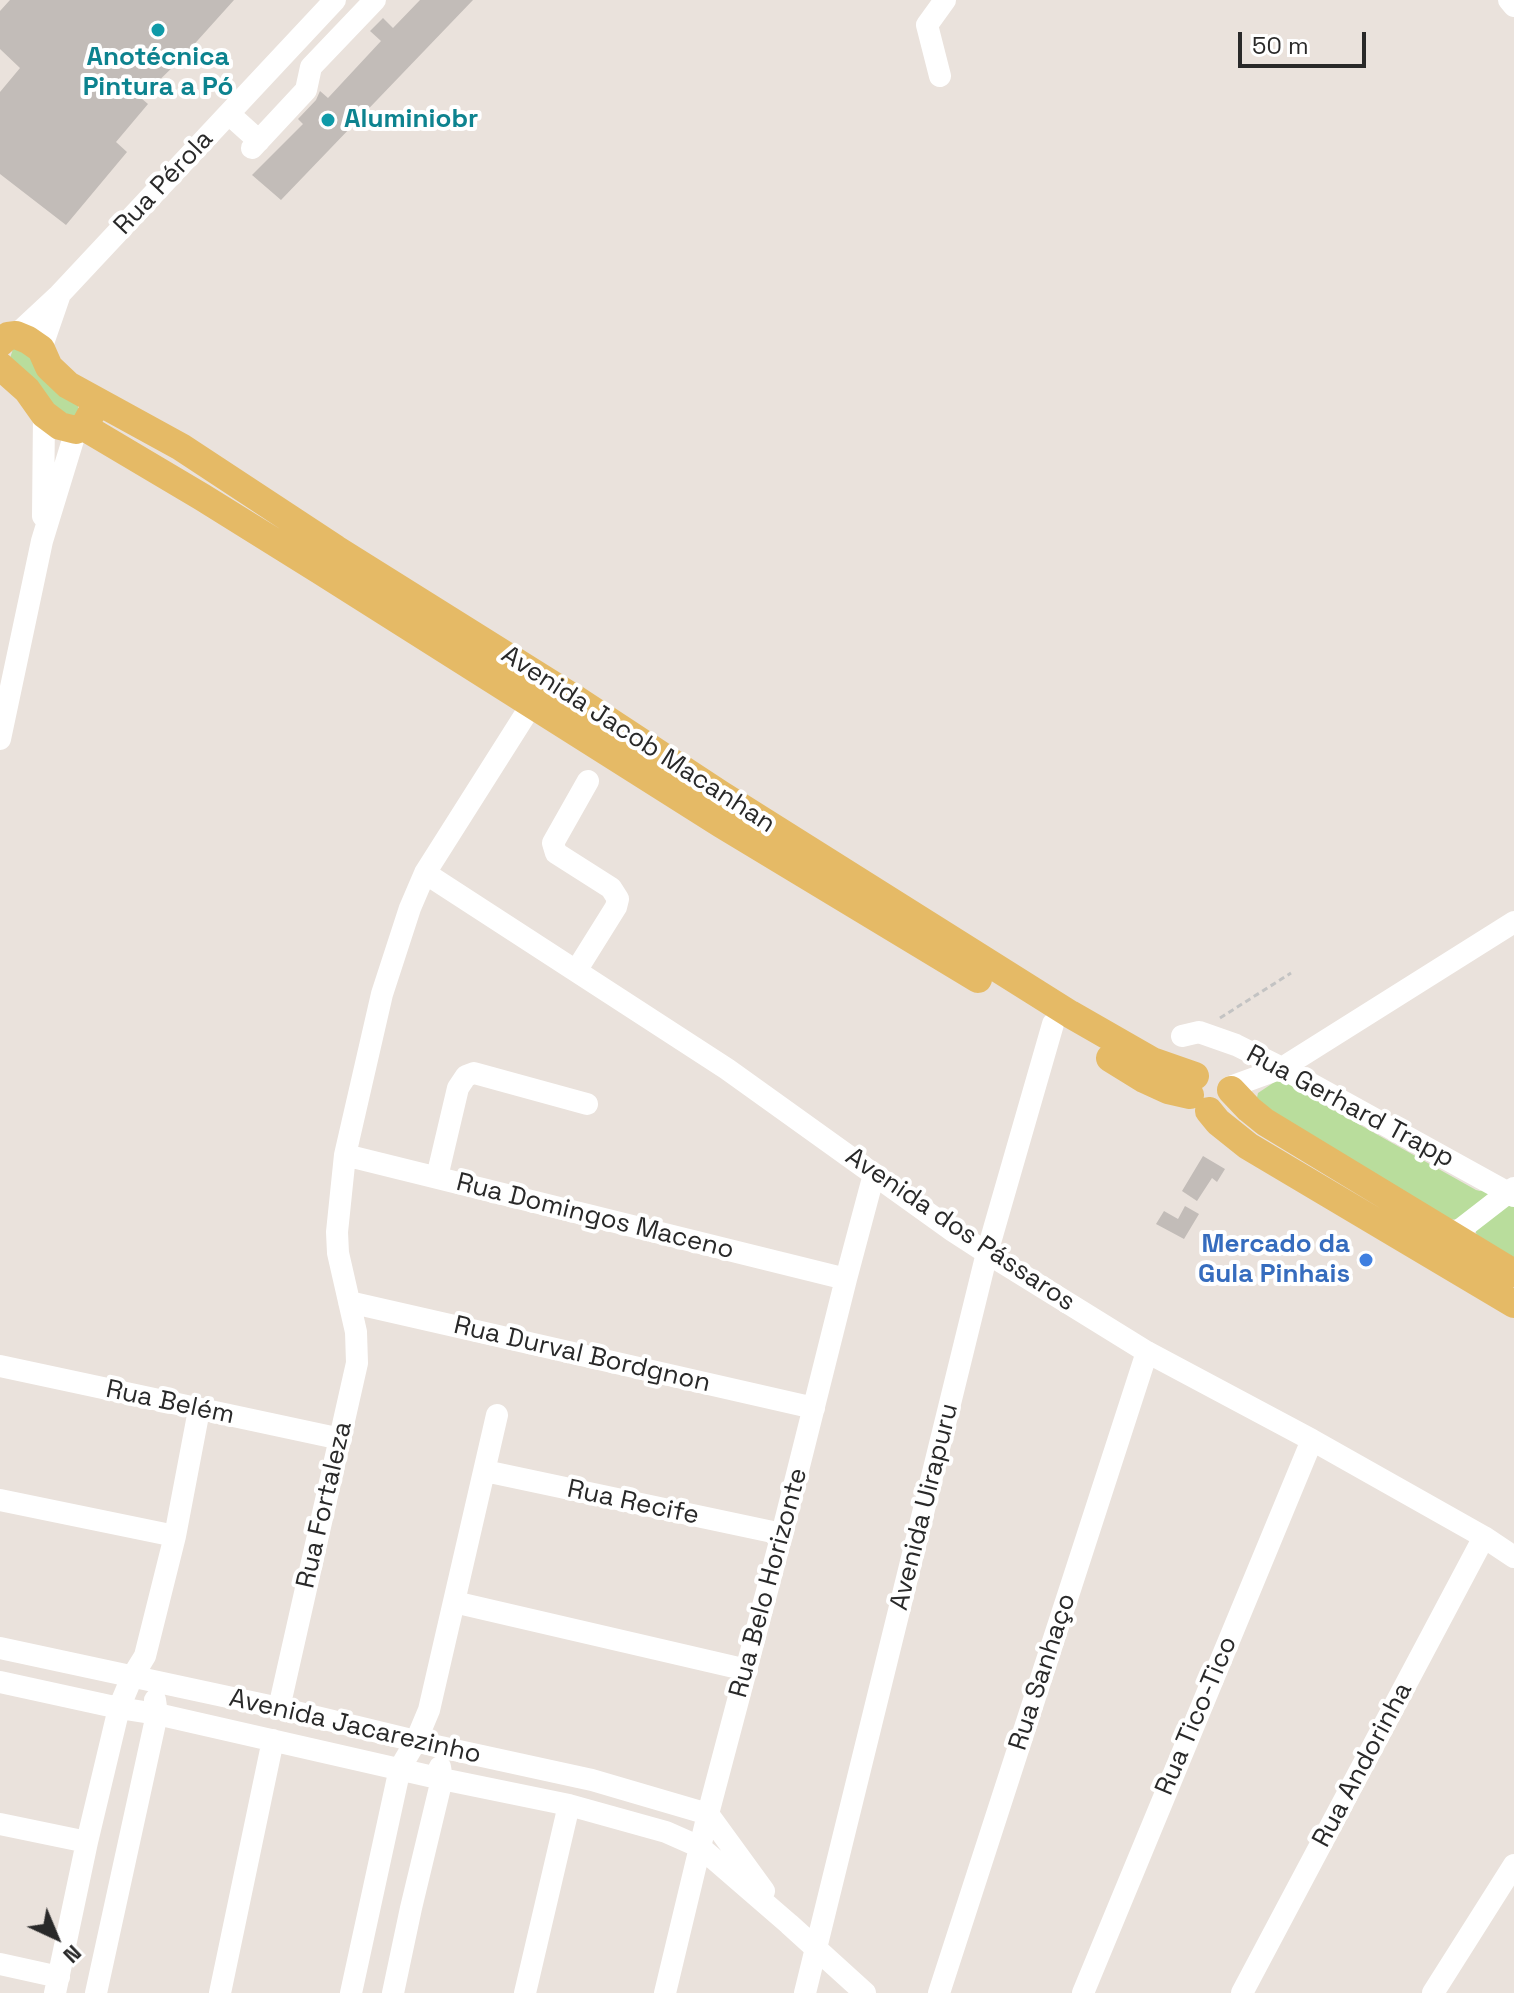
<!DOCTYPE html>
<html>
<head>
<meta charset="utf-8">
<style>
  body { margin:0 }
  #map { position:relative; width:1514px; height:1993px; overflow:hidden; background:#eae2dc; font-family:"Space Grotesk",sans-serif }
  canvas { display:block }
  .north { position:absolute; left:16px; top:1897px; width:80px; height:80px; -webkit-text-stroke:6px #fff; paint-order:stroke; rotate:136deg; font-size:22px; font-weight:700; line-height:32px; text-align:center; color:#292929 }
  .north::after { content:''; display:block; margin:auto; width:28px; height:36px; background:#292929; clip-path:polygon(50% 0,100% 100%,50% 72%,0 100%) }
  .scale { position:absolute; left:1238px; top:32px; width:128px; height:36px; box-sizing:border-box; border:4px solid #292929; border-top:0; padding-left:10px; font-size:24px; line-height:28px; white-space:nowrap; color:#292929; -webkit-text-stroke:6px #fff; paint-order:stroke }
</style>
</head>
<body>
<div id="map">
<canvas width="1514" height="1993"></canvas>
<div class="north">N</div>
<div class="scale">50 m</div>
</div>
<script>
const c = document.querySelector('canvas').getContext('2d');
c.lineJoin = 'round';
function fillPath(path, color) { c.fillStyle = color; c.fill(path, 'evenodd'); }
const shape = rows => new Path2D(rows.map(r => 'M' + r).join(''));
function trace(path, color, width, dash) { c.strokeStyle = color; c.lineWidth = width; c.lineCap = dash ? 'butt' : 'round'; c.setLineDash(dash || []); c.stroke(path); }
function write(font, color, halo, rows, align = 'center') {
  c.font = font + ' "Space Grotesk",sans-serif'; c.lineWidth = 8; c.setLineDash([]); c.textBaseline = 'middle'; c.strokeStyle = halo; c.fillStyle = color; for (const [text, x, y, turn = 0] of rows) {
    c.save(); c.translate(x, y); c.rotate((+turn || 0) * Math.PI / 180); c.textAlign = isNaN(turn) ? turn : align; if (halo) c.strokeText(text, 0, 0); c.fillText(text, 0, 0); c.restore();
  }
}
fillPath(shape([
  [20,346,78,405,78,414,66,421,10,358,13,349],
  [1282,1077,1294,1079,1296,1089,1476,1190,1480,1191,1490,1187,1490,1193,1458,1219,1447,1220,1256,1102,1258,1093],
  [1514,1201,1514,1259,1480,1239,1476,1233,1476,1229]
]), '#b9dd9c');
fillPath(shape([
  [10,0,234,0,180,60,141,98,148,104,116,142,127,152,66,225,0,174,0,92,20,68,0,49,0,11],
  [420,0,473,0,281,200,252,175,303,124,298,119,316,100,320,91,328,98,381,41,370,31,383,18,393,28],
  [1203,1156,1225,1169,1217,1182,1212,1178,1197,1201,1182,1191],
  [1185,1206,1199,1214,1184,1239,1156,1224,1164,1211,1178,1219]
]), '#c2bcb8');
trace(shape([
  [1220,1018,1291,973]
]), '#c3c3c3', 3, [6, 4]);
trace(shape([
  [1509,0,1514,6],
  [940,76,927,25,945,0],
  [229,114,259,141],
  [252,148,306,90,311,67,375,0],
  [16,335,59,295,335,0],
  [41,349,59,297],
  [43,516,44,414],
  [0,739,42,541,76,430],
  [425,873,727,1069,953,1231,987,1253,1147,1352,1312,1440,1484,1537,1514,1557],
  [576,971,616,907,618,899,611,888,556,853,553,843,588,781],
  [1182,1036,1199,1032,1236,1045,1282,1068,1514,1196],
  [1230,1087,1282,1068,1514,922],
  [345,1155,846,1279],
  [437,1177,458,1088,466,1076,474,1073,587,1104],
  [1446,1247,1452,1236,1514,1188],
  [349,1302,814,1408],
  [0,1366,341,1439],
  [485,1471,782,1534],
  [0,1500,175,1536],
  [454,1602,747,1670],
  [0,1648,279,1708,436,1746,592,1780,708,1814,764,1891],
  [0,1682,119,1708,157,1714,442,1779,569,1805,666,1832,700,1847,789,1924,865,1993],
  [279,1708,357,1363,356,1332,338,1253,337,1232,345,1155,382,994,410,908,425,873,532,704],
  [0,1824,87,1842],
  [0,1964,59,1977],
  [55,1993,87,1842,119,1708,132,1677,145,1656,175,1536,199,1410],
  [96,1993,157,1714,155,1700],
  [220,1993,273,1740],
  [351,1993,400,1768,416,1741,429,1710,497,1415],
  [393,1993,411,1908,442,1779,440,1767],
  [525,1993,569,1805],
  [665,1993,708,1814,782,1534,846,1279,874,1174],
  [805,1993,987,1253,1053,1024],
  [939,1993,1147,1352],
  [1083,1993,1312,1440],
  [1242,1993,1484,1537],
  [1433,1993,1514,1865]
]), '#fff', 22);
trace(shape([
  [0,343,8,336,16,335,28,340,41,349,49,367,68,385,181,447,336,549,574,698,720,794,1070,1014,1152,1061,1195,1076],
  [0,366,27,390,44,414,60,426,76,430,84,427,92,412],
  [84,427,202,497,321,571,721,824,978,979],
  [1110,1058,1144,1079,1168,1090,1190,1095],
  [1231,1090,1249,1109,1265,1122,1514,1273],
  [1209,1111,1218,1122,1248,1146,1514,1304]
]), '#e5ba66', 28);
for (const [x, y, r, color] of [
  [158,30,8,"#0f9aa8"],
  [328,120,8,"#0f9aa8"],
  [1366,1260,8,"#3f7fe0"]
]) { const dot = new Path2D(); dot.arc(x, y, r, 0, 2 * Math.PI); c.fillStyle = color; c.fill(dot); trace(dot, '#fff', 3); }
write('bold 26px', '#0d838f', '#fff', [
  ["Anotécnica",158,58],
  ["Pintura a Pó",158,88],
  ["Aluminiobr",344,120,"left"]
]);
write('26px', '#292929', '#fff', [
  ["Rua Pérola",164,183,-47],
  ["Avenida Jacob Macanhan",638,740,33],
  ["Rua Gerhard Trapp",1350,1107,28],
  ["Rua Domingos Maceno",595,1217,14],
  ["Avenida dos Pássaros",960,1230,34],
  ["Rua Durval Bordgnon",582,1355,13],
  ["Rua Belém",170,1403,12],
  ["Rua Recife",633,1503,12],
  ["Rua Fortaleza",325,1505,-77],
  ["Avenida Uirapuru",925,1507,-76],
  ["Rua Belo Horizonte",769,1583,-75],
  ["Rua Sanhaço",1043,1672,-72],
  ["Rua Tico-Tico",1197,1716,-67],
  ["Avenida Jacarezinho",355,1727,13],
  ["Rua Andorinha",1363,1765,-62]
]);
write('bold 26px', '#366cbe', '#fff', [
  ["Mercado da",1350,1245],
  ["Gula Pinhais",1350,1275]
], 'right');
</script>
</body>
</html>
